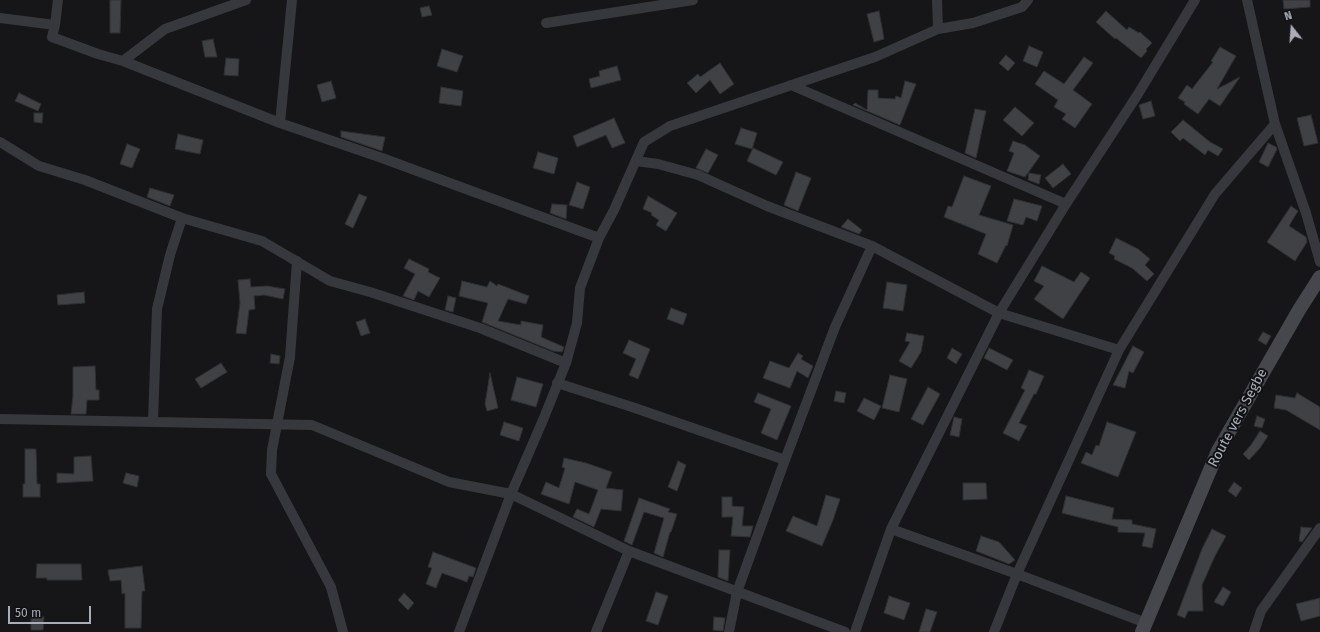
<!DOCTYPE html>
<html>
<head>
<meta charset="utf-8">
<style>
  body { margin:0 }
  #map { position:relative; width:1320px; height:632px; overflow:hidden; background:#161618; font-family:"Fira Sans",sans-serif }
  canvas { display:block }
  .north { position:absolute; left:1272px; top:8px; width:40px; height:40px; -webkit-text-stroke:3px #111113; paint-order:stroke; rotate:343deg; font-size:11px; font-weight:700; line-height:16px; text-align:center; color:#a8adb8 }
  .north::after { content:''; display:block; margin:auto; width:14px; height:18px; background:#a8adb8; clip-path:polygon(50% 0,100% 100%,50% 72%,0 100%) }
  .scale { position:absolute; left:8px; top:606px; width:83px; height:18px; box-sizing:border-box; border:2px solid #a8adb8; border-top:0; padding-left:5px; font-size:12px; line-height:14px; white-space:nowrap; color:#a8adb8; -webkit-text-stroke:3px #111113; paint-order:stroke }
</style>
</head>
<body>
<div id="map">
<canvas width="1320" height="632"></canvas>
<div class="north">N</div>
<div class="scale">50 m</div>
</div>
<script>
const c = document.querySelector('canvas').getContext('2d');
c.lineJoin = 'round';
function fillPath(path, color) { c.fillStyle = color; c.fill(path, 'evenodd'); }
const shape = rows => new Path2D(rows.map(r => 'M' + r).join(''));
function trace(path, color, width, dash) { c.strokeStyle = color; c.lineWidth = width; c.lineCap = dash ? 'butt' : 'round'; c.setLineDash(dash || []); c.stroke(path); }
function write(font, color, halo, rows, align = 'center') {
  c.font = font + ' "Fira Sans",sans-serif'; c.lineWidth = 4; c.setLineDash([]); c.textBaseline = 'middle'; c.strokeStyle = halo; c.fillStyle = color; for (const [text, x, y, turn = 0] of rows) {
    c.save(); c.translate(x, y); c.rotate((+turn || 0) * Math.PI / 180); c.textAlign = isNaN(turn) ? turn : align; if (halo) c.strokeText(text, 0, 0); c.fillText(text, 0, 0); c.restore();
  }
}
const building = shape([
  [110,0,121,0,120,33,110,33,110,0],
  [1283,0,1310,0,1310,7,1284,9,1283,0],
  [429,6,432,15,422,17,420,8,429,6],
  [879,11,884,39,874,42,867,14,879,11],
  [1106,11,1127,30,1129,27,1139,33,1140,32,1152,43,1146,49,1147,51,1141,58,1116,38,1115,39,1096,22,1106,11],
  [213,39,217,57,205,57,202,41,213,39],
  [1029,46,1043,52,1037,67,1023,61,1029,46],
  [1220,47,1236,56,1217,89,1240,77,1220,106,1209,99,1198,114,1184,104,1185,102,1178,98,1187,85,1192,89,1213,62,1211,61,1220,47],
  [442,49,463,56,457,72,437,66,442,49],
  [1006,55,1015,63,1008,71,999,63,1006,55],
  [1084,57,1093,63,1073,90,1092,104,1075,128,1062,119,1066,114,1054,107,1058,100,1035,84,1044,71,1064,84,1084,57],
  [226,58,239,59,238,76,224,75,226,58],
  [720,63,734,84,720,94,710,80,696,93,687,83,698,74,700,77,720,63],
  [617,66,621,80,591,88,589,79,600,76,599,71,617,66],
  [331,81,336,98,322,102,317,85,331,81],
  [905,81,916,84,900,125,853,105,855,103,867,110,868,90,878,90,878,98,895,99,896,96,901,98,905,81],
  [441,87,463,91,461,106,439,103,441,87],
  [19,93,41,104,38,111,15,101,19,93],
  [1151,101,1155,116,1143,119,1139,105,1151,101],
  [1015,107,1034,123,1022,136,1003,120,1015,107],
  [975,109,986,111,976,158,965,153,975,109],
  [34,113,43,113,42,123,34,122,34,113],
  [1311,115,1318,143,1304,146,1297,118,1311,115],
  [614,118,625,143,612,148,606,135,577,147,573,136,614,118],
  [1183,120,1210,142,1223,149,1218,156,1208,150,1205,155,1183,138,1180,141,1171,132,1183,120],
  [741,128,757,133,752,149,735,144,741,128],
  [341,131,385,137,382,151,341,137,341,131],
  [178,134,203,140,200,154,175,149,178,134],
  [1013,141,1025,145,1040,156,1025,177,1007,171,1014,153,1009,151,1013,141],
  [1268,143,1276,147,1277,149,1268,167,1259,162,1268,143],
  [127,144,140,149,132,168,120,164,127,144],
  [753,148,783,162,776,175,747,161,753,148],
  [706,149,718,155,708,173,696,168,706,149],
  [538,152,558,158,554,174,533,168,538,152],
  [1063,164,1071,174,1053,188,1045,178,1063,164],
  [796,172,811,178,798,211,784,205,796,172],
  [1029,173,1041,175,1039,184,1028,180,1029,173],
  [964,176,991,186,979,215,1013,225,1007,246,1006,245,997,263,978,254,986,234,944,217,948,206,952,207,964,176],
  [577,182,590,187,583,209,569,205,577,182],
  [150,188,174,195,170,206,147,197,150,188],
  [359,194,367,197,353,228,345,224,359,194],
  [648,196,677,213,666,231,656,225,659,220,651,215,652,213,643,209,648,196],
  [1014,199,1042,206,1037,221,1026,217,1023,225,1007,221,1014,199],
  [552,204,567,205,566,219,550,213,552,204],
  [1291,206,1298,211,1289,226,1306,237,1307,242,1295,261,1267,242,1291,206],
  [848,219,862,230,859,234,841,227,848,219],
  [1116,238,1138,249,1150,259,1145,265,1154,274,1147,281,1132,268,1114,259,1115,256,1109,253,1116,238],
  [409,259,429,269,428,272,440,278,429,297,418,291,414,300,403,296,415,274,404,268,409,259],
  [1042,266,1074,282,1081,272,1090,278,1063,319,1034,299,1044,286,1034,281,1042,266],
  [250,279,251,287,267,286,285,289,283,299,264,295,254,296,255,309,249,310,246,334,236,333,240,303,238,280,250,279],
  [462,281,487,287,490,281,497,286,498,284,529,296,526,304,508,299,498,321,521,325,521,321,543,325,541,337,564,347,562,352,553,351,482,322,488,303,459,296,462,281],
  [887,282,907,285,903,311,883,308,887,282],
  [84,292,85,303,58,305,57,295,84,292],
  [448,296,456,298,453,312,445,310,448,296],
  [671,308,687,314,683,325,667,319,671,308],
  [365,319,370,333,361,336,356,322,365,319],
  [1263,332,1271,336,1266,345,1258,340,1263,332],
  [907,333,924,336,921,352,911,368,899,361,910,342,905,341,907,333],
  [629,340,650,349,638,379,629,375,636,359,623,353,629,340],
  [1133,346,1144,352,1133,373,1129,371,1125,388,1113,385,1133,346],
  [952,348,962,354,956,364,947,358,952,348],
  [989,348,1013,360,1007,370,984,358,989,348],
  [798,353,803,356,801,359,813,366,808,378,797,371,790,388,763,378,770,361,789,368,798,353],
  [271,354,280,356,279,364,270,363,271,354],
  [221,363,227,372,201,388,195,379,221,363],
  [95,366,96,390,99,390,99,400,87,400,86,414,71,414,73,396,73,367,95,366],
  [1029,370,1044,376,1036,394,1034,394,1019,423,1027,426,1019,441,1003,433,1025,390,1021,388,1029,370],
  [490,373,498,408,487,411,485,404,490,373],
  [890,375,907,379,899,412,882,408,890,375],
  [517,377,543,384,536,407,511,400,517,377],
  [928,387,940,394,923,425,911,419,928,387],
  [836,391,846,393,844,403,834,401,836,391],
  [758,393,791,406,777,440,761,433,771,409,754,402,758,393],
  [1297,393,1320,407,1320,430,1286,410,1274,408,1276,395,1295,398,1297,393],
  [864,398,881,406,874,420,857,411,864,398],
  [1257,416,1265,419,1262,428,1254,426,1257,416],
  [954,417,962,419,959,437,950,435,954,417],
  [504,422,523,428,519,441,500,435,504,422],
  [1107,422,1136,432,1118,477,1081,463,1086,452,1092,455,1096,445,1099,446,1107,422],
  [1260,431,1268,436,1260,448,1249,460,1243,454,1251,445,1260,431],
  [25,449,36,449,37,484,40,484,40,497,23,497,23,484,25,484,25,449],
  [91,456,93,481,57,483,57,473,74,474,74,457,91,456],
  [564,458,586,463,612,472,606,488,623,490,621,511,601,509,594,527,573,517,577,509,589,514,598,490,575,482,569,504,541,494,546,482,559,488,565,468,562,467,564,458],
  [678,461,686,465,677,491,668,487,678,461],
  [126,473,139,476,137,487,123,483,126,473],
  [1234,482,1242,488,1236,497,1228,491,1234,482],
  [963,483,986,483,987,499,963,500,963,483],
  [826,495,840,499,833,520,822,546,786,531,793,516,817,526,826,495],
  [1066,496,1114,508,1112,519,1132,520,1132,524,1156,529,1152,548,1142,546,1145,533,1118,532,1118,527,1062,513,1066,496],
  [722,497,732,497,732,506,744,507,742,526,753,526,750,537,731,536,733,517,722,517,722,497],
  [639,498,670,509,668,512,677,514,671,532,670,532,663,557,654,553,664,518,644,512,632,545,624,541,639,498],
  [1301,527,1312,528,1302,542,1299,541,1301,527],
  [1212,529,1226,536,1215,556,1202,585,1203,611,1188,611,1185,618,1177,615,1202,549,1212,529],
  [981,536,999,542,1015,560,1009,564,976,551,981,536],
  [719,550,730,550,728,581,718,577,719,550],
  [433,552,476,568,473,577,469,576,467,582,442,573,436,588,426,584,432,568,428,567,433,552],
  [37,564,81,564,82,580,47,580,47,578,36,578,37,564],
  [142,566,145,591,142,591,141,628,125,628,125,593,122,594,121,580,110,581,108,570,142,566],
  [1223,587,1231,592,1223,606,1214,602,1223,587],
  [656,592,668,596,658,625,646,621,656,592],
  [404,593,414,603,408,610,398,600,404,593],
  [889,596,910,603,904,620,884,613,889,596],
  [1320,598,1320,616,1301,621,1296,604,1320,598],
  [926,609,937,612,930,632,919,632,926,609],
  [44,617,43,630,31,630,31,618,44,617],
  [714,617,725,618,723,631,713,630,714,617]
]);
fillPath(building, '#404145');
trace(building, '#303034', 1);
trace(shape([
  [58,0,55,25,52,37,98,54,123,61,280,123,382,158,599,238],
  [937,0,938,29],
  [1247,0,1275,124,1306,213,1320,262],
  [0,18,55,25],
  [546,23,693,0],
  [123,61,165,29,246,0],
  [791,85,1066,204],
  [280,123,292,0],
  [0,142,39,166,85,180,182,218,262,241,330,281,370,292,480,328,566,363],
  [636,161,658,164,698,175,767,206,872,246,999,313,1119,350],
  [297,261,290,357,272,450,271,474,331,587,343,632],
  [557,383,632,407,785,460],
  [0,419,312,425,449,482,511,494,629,551,845,632],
  [153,421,157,309,170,255,182,218],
  [891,529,1017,574,1146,623],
  [459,632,511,494,543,420,566,363,577,323,580,288,599,238,614,210,644,142,670,126,875,57,938,29,973,23,1022,7,1028,0],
  [596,632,629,551],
  [729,632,737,592,785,460,835,327,872,246],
  [855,632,891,529,999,313,1066,204,1138,94,1195,0],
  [994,632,1017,574,1119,350,1215,194,1275,124],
  [1254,632,1261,611,1320,528]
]), '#37383d', 10);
trace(shape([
  [1142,632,1218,451,1299,310,1320,277]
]), '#45474d', 14);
write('14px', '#a8adb8', '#111113', [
  ["Route vers Segbe",1238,418,-62]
]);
</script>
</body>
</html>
